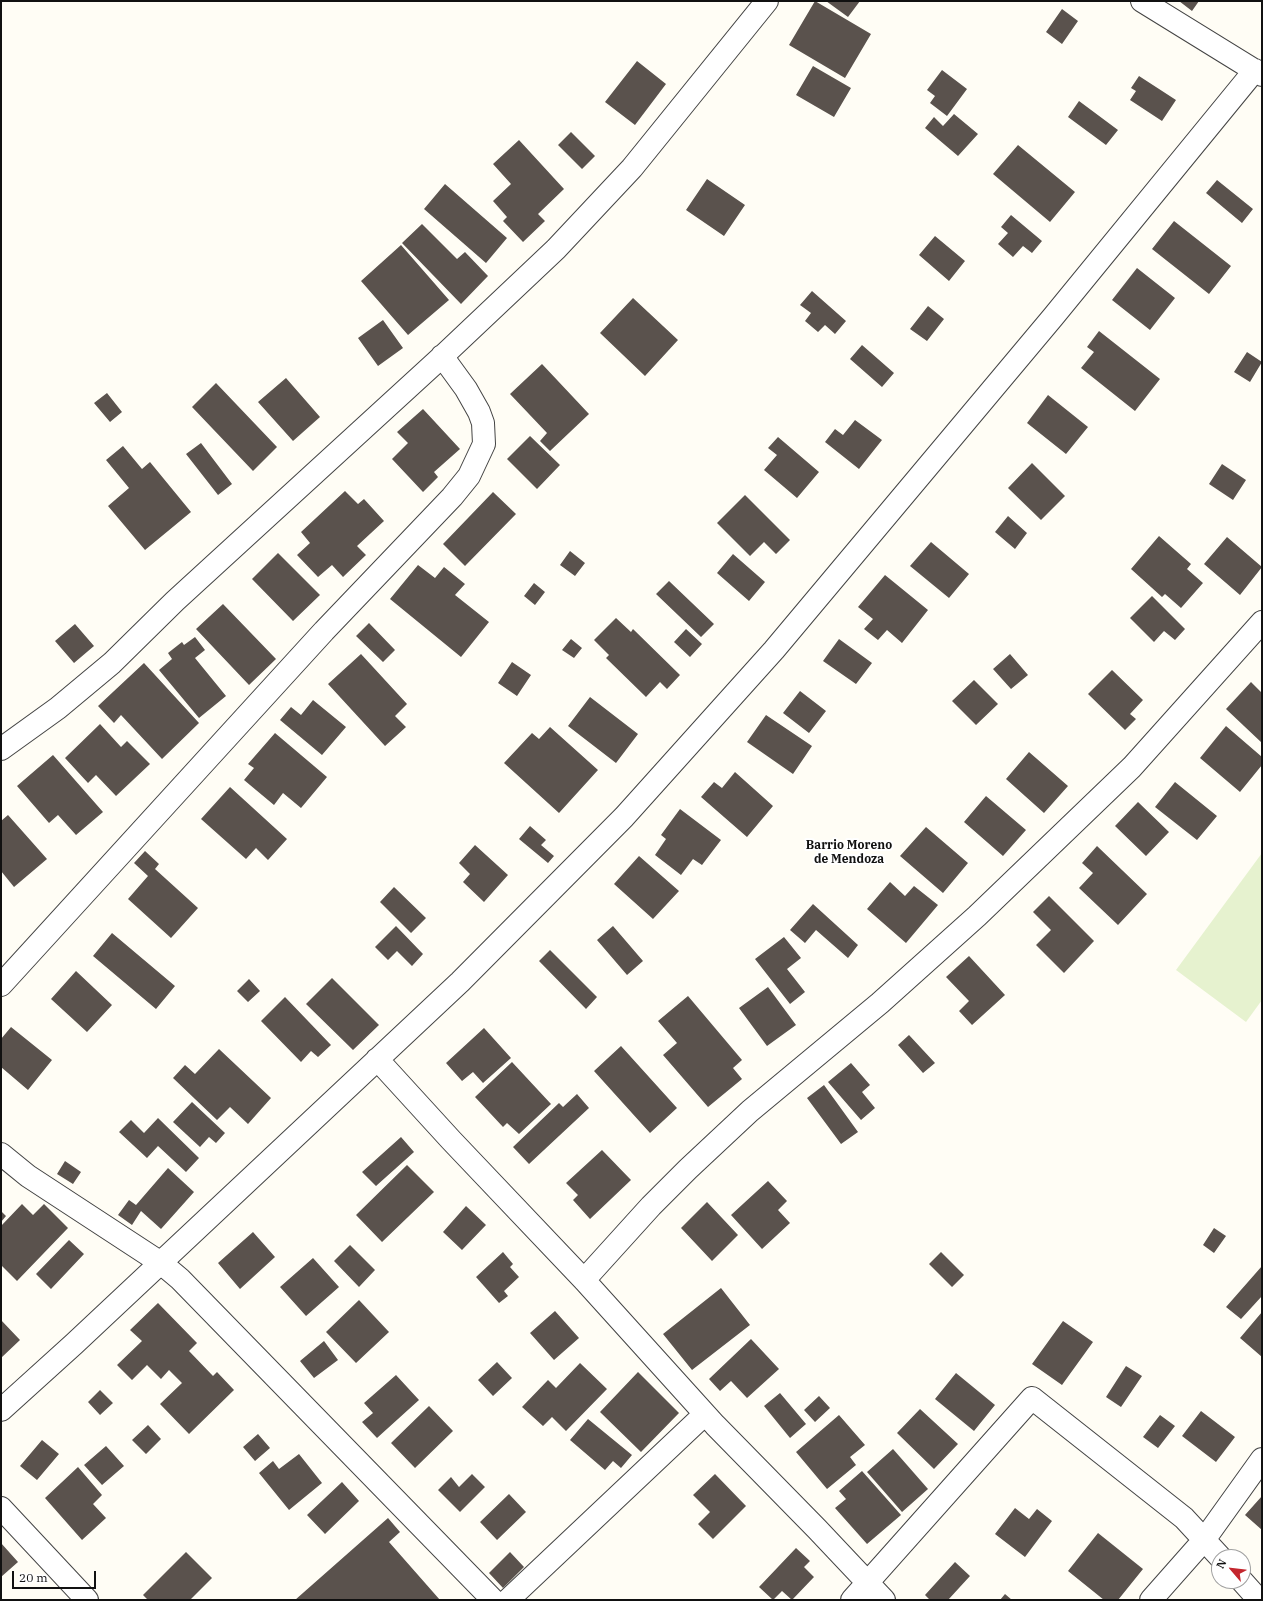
<!DOCTYPE html>
<html>
<head>
<meta charset="utf-8">
<style>
  body { margin:0 }
  #map { position:relative; width:1263px; height:1601px; overflow:hidden; background:#fffdf5; font-family:"IBM Plex Serif",serif }
  canvas { display:block }
  .frame { position:absolute; inset:0; border:2px solid #111; pointer-events:none }
  .north { position:absolute; left:1211px; top:1549px; width:40px; height:40px; box-sizing:border-box; background:#fff; border:1px solid #a0a0a0; border-radius:50%; rotate:298deg; font-size:11px; font-weight:700; line-height:16px; text-align:center; color:#111 }
  .north::after { content:''; display:block; margin:auto; width:14px; height:18px; background:#c4262e; clip-path:polygon(50% 0,100% 100%,50% 72%,0 100%) }
  .scale { position:absolute; left:12px; top:1571px; width:84px; height:18px; box-sizing:border-box; border:2px solid #111; border-top:0; padding-left:5px; font-size:12px; line-height:14px; white-space:nowrap; color:#111; -webkit-text-stroke:3px #fff; paint-order:stroke }
</style>
</head>
<body>
<div id="map">
<canvas width="1263" height="1601"></canvas>
<div class="frame"></div>
<div class="north">N</div>
<div class="scale">20 m</div>
</div>
<script>
const c = document.querySelector('canvas').getContext('2d');
c.lineJoin = 'round';
function fillPath(path, color) { c.fillStyle = color; c.fill(path, 'evenodd'); }
const shape = rows => new Path2D(rows.map(r => 'M' + r).join(''));
function trace(path, color, width, dash) { c.strokeStyle = color; c.lineWidth = width; c.lineCap = dash ? 'butt' : 'round'; c.setLineDash(dash || []); c.stroke(path); }
function write(font, color, halo, rows, align = 'center') {
  c.font = font + ' "IBM Plex Serif",serif'; c.lineWidth = 4; c.setLineDash([]); c.textBaseline = 'middle'; c.strokeStyle = halo; c.fillStyle = color; for (const [text, x, y, turn = 0] of rows) {
    c.save(); c.translate(x, y); c.rotate((+turn || 0) * Math.PI / 180); c.textAlign = isNaN(turn) ? turn : align; if (halo) c.strokeText(text, 0, 0); c.fillText(text, 0, 0); c.restore();
  }
}
fillPath(shape([
  [1262,853,1262,1000,1246,1022,1176,970]
]), '#e6f2cf');
fillPath(shape([
  [815,1,871,34,845,78,789,45],
  [826,1,860,1,848,17],
  [1179,1,1199,1,1192,11],
  [1062,9,1078,21,1062,44,1046,32],
  [637,61,666,84,635,125,605,102],
  [813,66,851,88,834,117,796,95],
  [942,70,967,89,947,116,930,103,935,96,927,90],
  [1139,76,1176,100,1162,121,1130,100,1136,91,1131,88],
  [1079,101,1118,130,1106,145,1068,117],
  [954,114,978,134,958,156,925,128,934,117,943,126],
  [571,132,595,156,582,169,558,145],
  [519,140,564,189,538,214,545,221,523,242,503,221,507,217,493,201,511,184,493,164],
  [1018,145,1075,192,1050,222,993,174],
  [707,179,745,205,724,236,686,210],
  [1217,180,1253,209,1242,223,1206,193],
  [445,184,507,238,486,263,424,209],
  [1011,215,1042,241,1032,253,1023,246,1013,257,998,244,1008,233,1001,227],
  [1174,221,1231,266,1209,294,1152,249],
  [422,224,457,259,465,252,488,276,461,304,402,243],
  [935,236,965,261,949,281,919,255],
  [401,245,449,300,408,335,361,281],
  [1137,268,1175,298,1150,330,1112,300],
  [812,291,846,321,835,334,825,325,818,332,805,321,811,313,800,305],
  [633,298,678,340,645,376,600,333],
  [928,306,944,319,927,341,910,329],
  [383,320,403,348,378,366,358,338],
  [1099,331,1160,379,1135,411,1081,368,1094,352,1087,347],
  [862,345,894,373,882,387,850,359],
  [1247,352,1262,362,1250,382,1234,372],
  [542,364,589,414,550,451,540,441,547,433,510,394],
  [286,378,320,417,293,441,258,402],
  [216,383,277,447,253,471,192,407],
  [107,393,122,412,110,422,94,403],
  [1048,395,1088,427,1066,454,1027,423],
  [423,409,460,449,434,472,438,477,423,492,392,459,408,443,397,432],
  [855,420,882,440,859,469,825,442,835,429,843,435],
  [530,436,560,465,537,489,507,459],
  [778,437,819,472,797,498,764,470,777,455,768,448],
  [201,443,232,484,218,495,186,454],
  [123,446,142,469,150,462,191,512,145,550,108,506,129,488,106,460],
  [1032,463,1065,496,1041,520,1008,488],
  [1222,464,1246,480,1233,500,1209,484],
  [345,491,358,504,364,499,384,521,357,546,366,555,343,577,332,565,318,577,297,555,310,543,301,532],
  [493,492,516,514,465,566,443,544],
  [745,495,790,540,776,554,764,542,750,556,717,523],
  [1008,516,1027,533,1015,549,995,532],
  [1159,536,1191,564,1187,569,1203,583,1181,608,1165,594,1162,597,1131,569],
  [1227,537,1262,567,1240,595,1204,564],
  [931,542,969,574,949,598,910,566],
  [570,551,585,563,575,576,560,565],
  [278,553,320,595,293,621,252,579],
  [733,554,765,582,749,601,717,573],
  [418,565,435,578,444,567,465,584,455,595,489,622,461,657,390,599],
  [885,575,928,610,902,643,887,630,878,640,864,629,873,619,858,607],
  [669,581,714,624,701,637,656,594],
  [534,583,545,592,535,605,524,596],
  [1152,596,1185,629,1175,640,1164,631,1154,642,1130,618],
  [223,604,276,659,249,685,196,629],
  [616,618,631,632,633,629,680,675,667,689,660,682,646,697,606,658,609,655,594,640],
  [369,623,395,650,383,662,356,636],
  [75,624,94,646,74,663,55,641],
  [686,629,702,644,690,657,674,642],
  [195,637,205,650,195,658,226,696,199,718,159,670,172,659,168,653,182,642,184,645],
  [571,639,582,648,574,658,562,650],
  [839,639,872,663,856,684,823,661],
  [361,654,407,704,395,716,406,727,385,746,328,684],
  [1010,654,1028,675,1011,689,993,669],
  [512,662,531,675,517,696,498,683],
  [144,663,199,723,162,759,121,715,114,723,98,706],
  [1112,670,1143,700,1130,714,1136,719,1125,730,1088,694],
  [974,680,998,704,976,725,952,701],
  [1251,682,1262,693,1262,743,1226,709],
  [800,691,826,711,809,733,783,713],
  [590,697,638,734,616,763,568,726],
  [313,700,346,727,322,755,280,720,291,707,301,715],
  [766,715,812,746,793,774,747,742],
  [100,724,121,747,127,741,150,764,116,796,96,775,88,783,65,758],
  [1226,726,1262,757,1262,765,1240,792,1200,758],
  [550,727,598,770,559,813,504,763,532,733,539,739],
  [275,733,327,777,301,808,283,793,274,805,244,780,254,768,248,764],
  [1029,752,1068,786,1044,813,1006,779],
  [53,755,103,812,76,835,58,815,49,823,17,786],
  [735,772,773,806,747,837,701,797,714,782,722,788],
  [1175,782,1217,816,1197,840,1155,807],
  [230,787,287,839,268,860,256,848,246,859,201,819],
  [986,796,1026,830,1003,856,964,822],
  [1138,802,1169,832,1146,856,1115,826],
  [680,809,721,840,702,865,693,859,681,875,655,855,666,839,661,835],
  [8,815,47,859,14,887,1,871,1,821],
  [530,826,546,840,541,845,554,856,548,863,519,839],
  [926,827,968,863,943,893,900,856],
  [475,845,508,875,484,902,463,882,470,874,459,863],
  [1097,846,1147,894,1118,925,1079,888,1093,873,1082,863],
  [145,851,159,864,155,869,198,908,171,938,128,899,148,876,134,863],
  [639,856,679,891,653,919,614,884],
  [890,882,905,896,914,886,938,905,906,943,867,909],
  [394,887,426,918,411,933,380,902],
  [1049,896,1094,941,1064,973,1036,945,1051,930,1033,912],
  [813,904,858,945,848,958,816,930,805,943,790,930],
  [396,926,423,954,412,966,397,951,388,960,375,947],
  [613,926,643,961,627,975,597,940],
  [112,933,175,986,156,1009,93,956],
  [784,937,801,958,787,969,805,992,790,1004,755,959],
  [550,950,597,997,586,1009,539,961],
  [969,956,1005,995,972,1025,959,1011,969,1001,946,977],
  [76,971,112,1005,87,1032,51,999],
  [332,978,379,1025,353,1050,306,1004],
  [249,979,260,991,248,1002,237,991],
  [768,987,796,1025,767,1046,739,1008],
  [688,996,742,1060,733,1068,742,1079,708,1107,663,1055,677,1043,658,1021],
  [285,997,331,1045,318,1057,311,1051,301,1062,261,1021],
  [11,1027,52,1060,28,1090,1,1067,1,1039],
  [484,1028,511,1058,483,1083,473,1072,462,1081,446,1063],
  [909,1035,935,1063,923,1073,898,1045],
  [621,1046,677,1108,650,1133,594,1071],
  [219,1049,271,1098,248,1124,230,1107,217,1120,173,1078,185,1065,195,1074],
  [512,1062,551,1104,519,1134,507,1123,503,1127,475,1097],
  [851,1063,870,1085,862,1092,875,1108,861,1120,828,1082],
  [824,1085,858,1132,841,1144,807,1098],
  [577,1094,589,1108,529,1164,513,1147,559,1103,563,1107],
  [192,1102,225,1133,216,1143,209,1137,200,1147,173,1122],
  [158,1118,199,1158,186,1172,158,1146,147,1158,119,1132,131,1120,144,1133],
  [401,1137,414,1152,376,1186,362,1172],
  [602,1150,631,1180,590,1219,573,1200,578,1195,566,1183],
  [65,1161,81,1172,73,1184,57,1174],
  [407,1165,434,1192,382,1242,356,1215],
  [168,1168,194,1192,161,1229,141,1211,132,1225,118,1215,129,1200,136,1205],
  [768,1181,787,1201,778,1210,790,1223,762,1249,731,1215],
  [707,1202,738,1235,712,1261,681,1228],
  [22,1204,33,1215,44,1204,68,1228,17,1281,1,1265,1,1226],
  [466,1206,486,1225,462,1250,443,1232],
  [1,1211,6,1216,1,1222],
  [1214,1228,1226,1236,1214,1253,1203,1245],
  [253,1232,275,1257,240,1289,218,1263],
  [69,1240,84,1254,51,1289,36,1274],
  [350,1245,375,1270,359,1287,334,1261],
  [503,1252,513,1264,510,1267,519,1277,504,1291,508,1296,499,1303,476,1277],
  [941,1252,964,1275,952,1287,929,1264],
  [313,1258,339,1287,306,1316,280,1287],
  [1262,1266,1262,1296,1241,1319,1226,1307],
  [721,1288,750,1325,692,1370,663,1334],
  [359,1300,389,1332,356,1363,326,1332],
  [158,1303,197,1343,189,1351,213,1376,217,1372,234,1390,189,1434,160,1404,182,1383,169,1370,161,1379,147,1365,132,1380,117,1365,142,1341,130,1330],
  [555,1311,579,1338,554,1360,530,1333],
  [1262,1312,1262,1357,1240,1338],
  [1,1320,20,1340,1,1358],
  [1063,1321,1093,1342,1062,1385,1032,1364],
  [751,1339,779,1369,747,1398,731,1381,720,1391,709,1379],
  [324,1341,338,1360,314,1378,300,1361],
  [497,1362,512,1378,493,1396,478,1380],
  [580,1363,607,1389,566,1431,552,1417,543,1426,522,1407,548,1380,556,1388],
  [1126,1366,1142,1376,1121,1407,1106,1397],
  [638,1372,679,1413,641,1452,600,1412],
  [956,1373,995,1405,974,1431,935,1399],
  [396,1375,419,1400,377,1438,362,1422,373,1413,364,1403],
  [100,1390,113,1403,100,1415,88,1402],
  [780,1393,806,1424,790,1438,764,1406],
  [819,1396,830,1408,815,1422,804,1410],
  [429,1406,453,1431,415,1468,391,1443],
  [920,1409,958,1444,934,1469,897,1433],
  [1201,1411,1235,1437,1216,1462,1182,1436],
  [839,1415,865,1445,850,1457,856,1465,827,1489,796,1452],
  [1160,1415,1175,1426,1158,1448,1143,1437],
  [588,1419,632,1455,621,1468,613,1461,605,1470,570,1440],
  [148,1425,161,1439,146,1454,132,1440],
  [258,1434,270,1448,255,1461,243,1447],
  [42,1440,59,1454,37,1480,20,1466],
  [106,1446,124,1466,102,1485,84,1465],
  [893,1449,928,1489,902,1512,867,1472],
  [299,1454,322,1483,289,1510,259,1473,273,1461,279,1469],
  [78,1467,102,1495,93,1504,106,1518,82,1540,45,1498],
  [862,1471,901,1515,867,1544,835,1508,846,1499,839,1491],
  [472,1474,485,1487,460,1512,438,1490,451,1477,459,1487],
  [715,1474,746,1506,713,1539,698,1524,710,1512,693,1495],
  [342,1482,359,1501,325,1534,307,1515],
  [509,1494,526,1512,497,1540,480,1522],
  [1262,1496,1262,1530,1245,1515],
  [1015,1508,1029,1519,1037,1509,1052,1521,1025,1557,995,1534],
  [388,1518,400,1532,389,1542,440,1600,295,1600],
  [1098,1533,1143,1569,1118,1600,1104,1600,1068,1571],
  [1,1543,18,1562,1,1577],
  [796,1548,810,1561,804,1567,814,1577,792,1600,782,1591,773,1600,759,1587],
  [186,1552,212,1578,190,1600,148,1600,143,1595],
  [510,1552,524,1567,503,1588,489,1573],
  [955,1562,970,1576,948,1600,930,1600,925,1595],
  [1005,1594,1012,1600,1000,1600]
]), '#5a524d');
const street = shape([
  [1142,1,1262,75],
  [1,749,58,708,112,663,175,601,447,352,556,249,632,168,767,1],
  [1,985,324,631,452,497,469,476,484,444,483,423,479,412,466,389,442,356],
  [377,1059,451,1140,584,1280,715,1425,817,1529,884,1600],
  [1,1154,28,1176,161,1263,180,1279,493,1600],
  [584,1280,651,1206,688,1169,750,1111,880,1003,977,916,1132,767,1262,622],
  [1,1410,74,1344,460,982,624,817,774,650,1053,317,1255,70],
  [1,1508,87,1600],
  [1242,1581,1259,1600],
  [508,1600,705,1414],
  [852,1600,1032,1398,1184,1518,1220,1557],
  [1151,1600,1204,1540,1262,1459]
]);
trace(street, '#444', 24);
trace(street, '#fff', 22);
write('bold 12px', '#111', '#fff', [
  ["Barrio Moreno",849,846],
  ["de Mendoza",849,860]
]);
</script>
</body>
</html>
